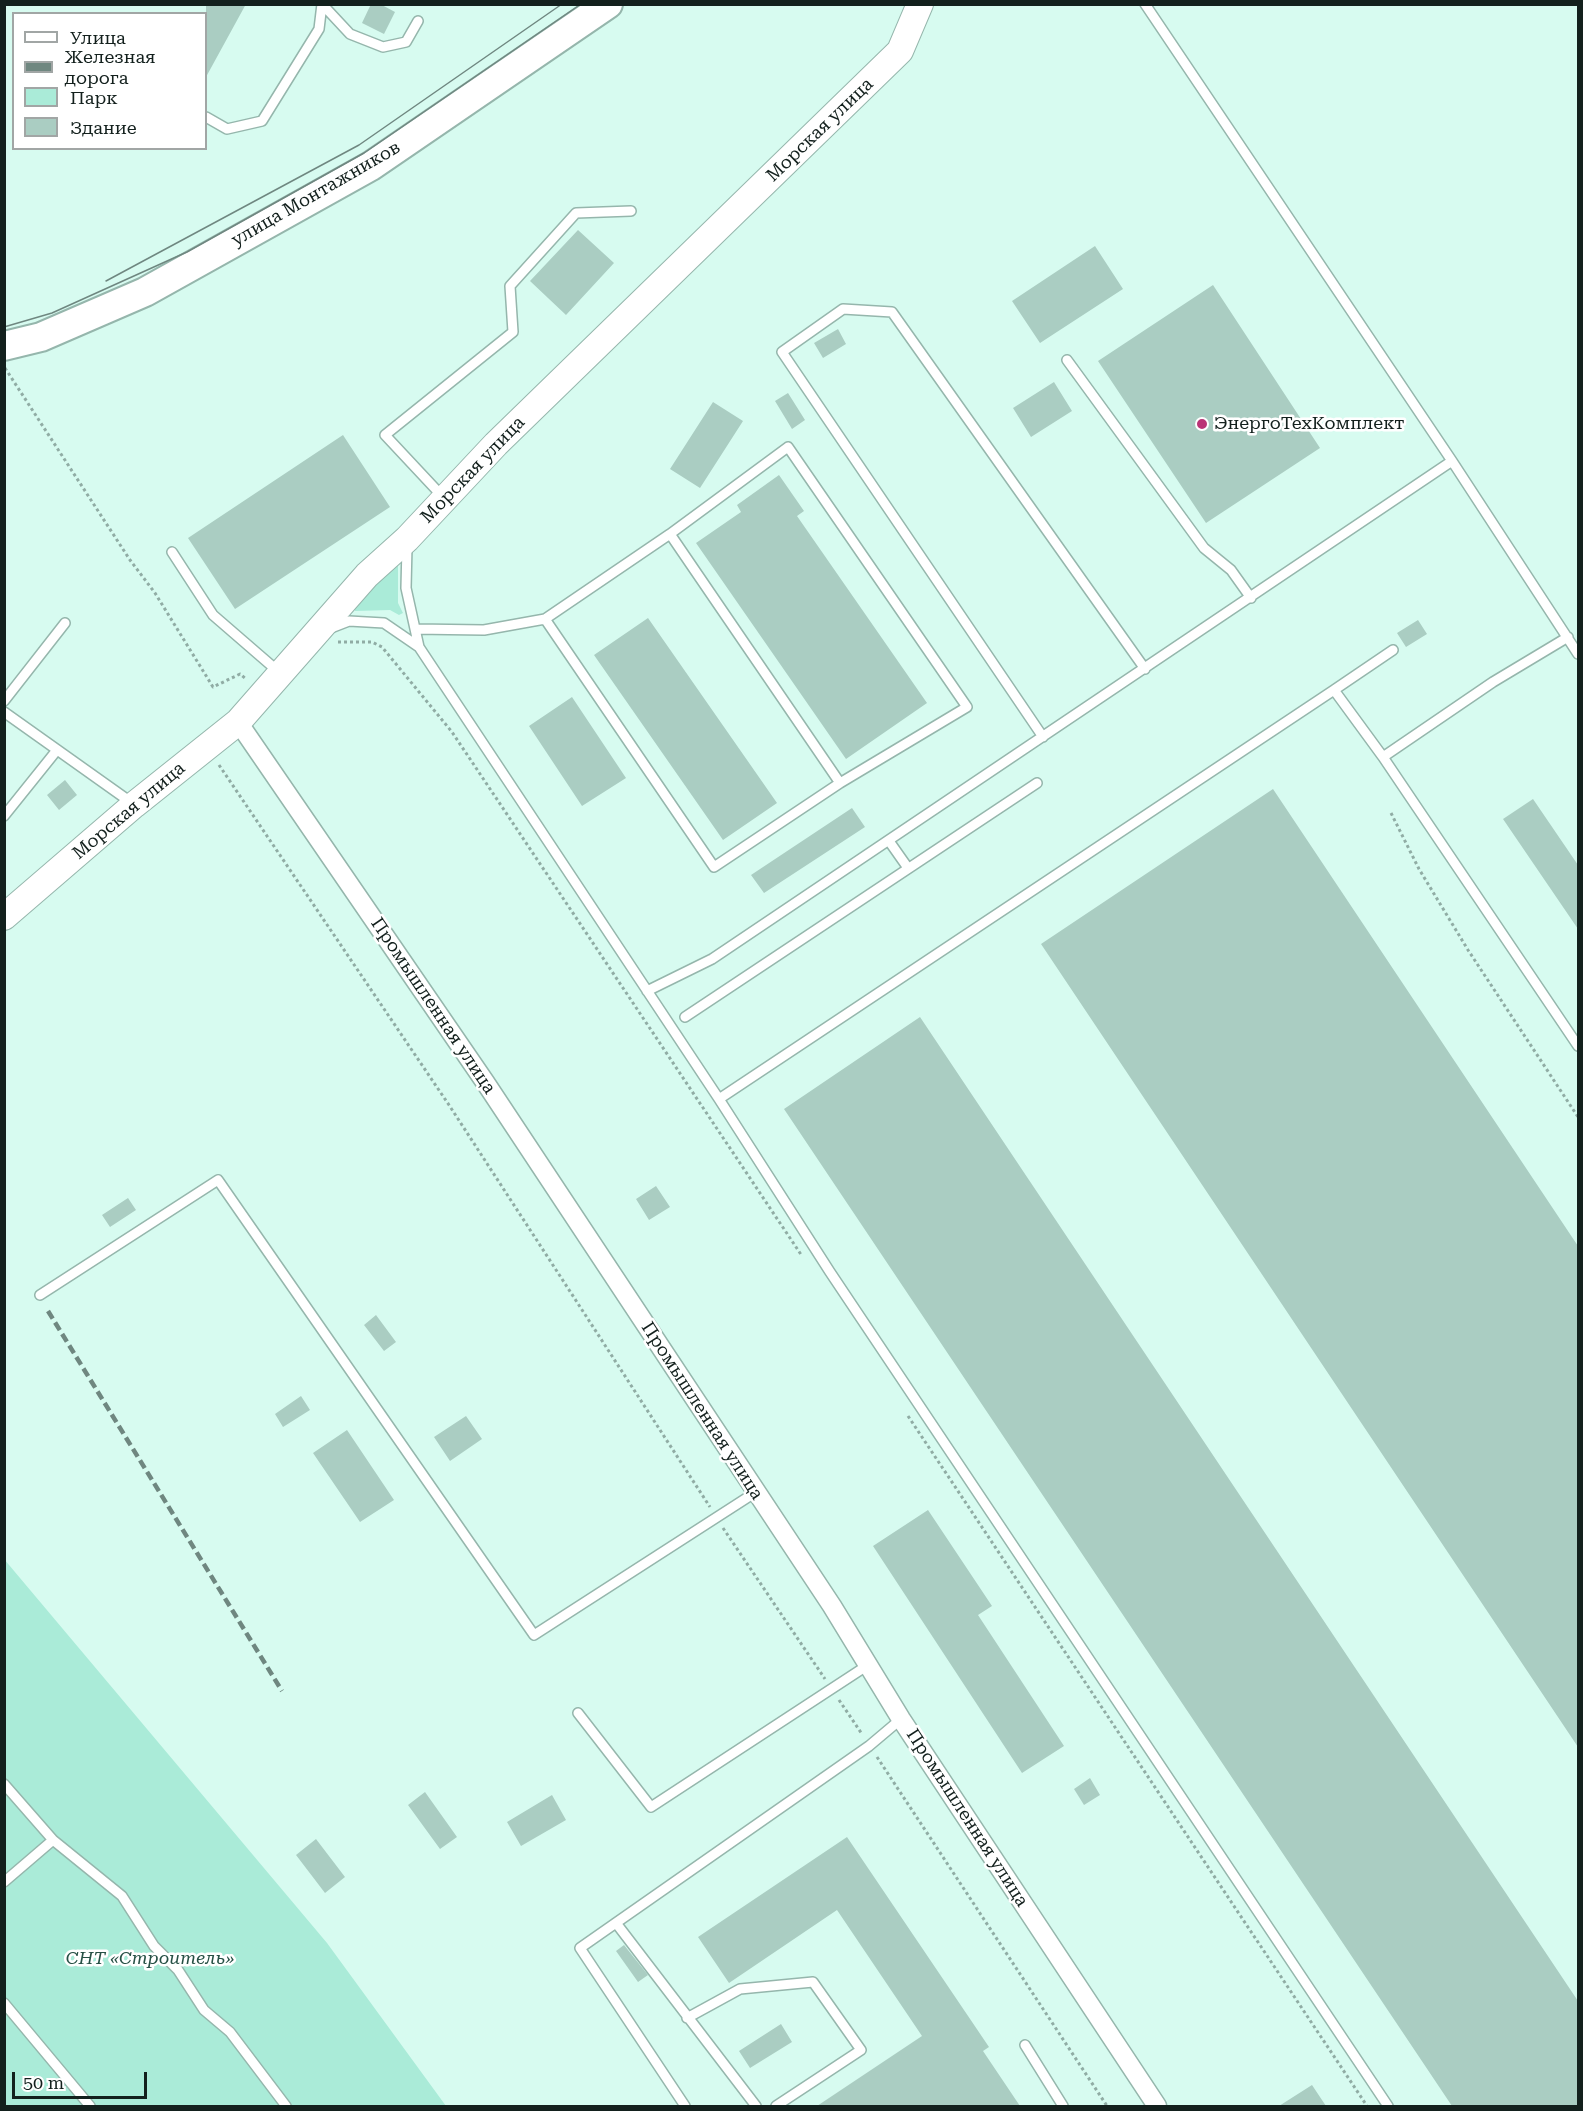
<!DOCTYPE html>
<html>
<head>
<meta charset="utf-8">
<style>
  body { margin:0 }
  #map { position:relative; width:1583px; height:2111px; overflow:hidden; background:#d7fbf0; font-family:"Roboto Serif",serif }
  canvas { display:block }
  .frame { position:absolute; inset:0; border:6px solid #13201d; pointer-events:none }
  .legend { position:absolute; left:12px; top:12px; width:195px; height:138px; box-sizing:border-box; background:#fff; border:2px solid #a1a6a5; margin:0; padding:8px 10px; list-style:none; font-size:18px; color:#13201d }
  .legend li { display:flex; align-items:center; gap:12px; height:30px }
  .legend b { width:30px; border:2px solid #a1a6a5 }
  .scale { position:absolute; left:12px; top:2072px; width:135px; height:27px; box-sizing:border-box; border:3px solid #13201d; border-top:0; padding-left:8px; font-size:18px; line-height:21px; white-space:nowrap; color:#13201d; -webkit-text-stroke:4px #fff; paint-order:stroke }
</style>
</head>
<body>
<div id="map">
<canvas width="1583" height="2111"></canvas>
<div class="frame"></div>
<ul class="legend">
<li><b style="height:8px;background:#fff"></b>Улица</li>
<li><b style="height:8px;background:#6f8780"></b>Железная дорога</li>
<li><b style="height:16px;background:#aaebd8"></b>Парк</li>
<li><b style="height:16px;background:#aacdc2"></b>Здание</li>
</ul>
<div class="scale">50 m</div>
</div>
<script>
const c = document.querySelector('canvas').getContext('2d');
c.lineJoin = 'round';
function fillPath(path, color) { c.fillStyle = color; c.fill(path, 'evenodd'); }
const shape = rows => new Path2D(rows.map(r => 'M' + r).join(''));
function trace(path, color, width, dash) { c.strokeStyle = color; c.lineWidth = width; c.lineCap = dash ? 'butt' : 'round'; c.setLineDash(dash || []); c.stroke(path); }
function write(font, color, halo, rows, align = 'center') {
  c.font = font + ' "Roboto Serif",serif'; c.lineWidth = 5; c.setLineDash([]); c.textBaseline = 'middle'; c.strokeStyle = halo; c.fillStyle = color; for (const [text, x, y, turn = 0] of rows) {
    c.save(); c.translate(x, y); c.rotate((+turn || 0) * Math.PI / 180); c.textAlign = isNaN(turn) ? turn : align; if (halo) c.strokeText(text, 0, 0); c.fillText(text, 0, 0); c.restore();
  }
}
fillPath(shape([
  [398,566,398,603,403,613,399,615,390,610,355,611,355,607,367,591,391,568],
  [4,1559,327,1943,446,2106,5,2106]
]), '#aaebd8');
fillPath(shape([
  [206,4,246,4,206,77],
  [371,4,380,4,395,12,384,34,362,23],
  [578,230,614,263,566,315,530,281],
  [1095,246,1123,289,1040,343,1012,301],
  [1213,285,1320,448,1206,523,1098,361],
  [838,329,846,344,823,358,814,343],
  [1054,382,1072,411,1031,437,1013,408],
  [788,393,805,420,792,429,775,401],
  [713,402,743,421,700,488,670,469],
  [343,435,390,507,235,609,188,538],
  [779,475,804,511,797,516,927,703,846,759,696,543,741,512,737,505],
  [648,618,777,803,723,840,594,655],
  [1418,620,1427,634,1406,647,1397,633],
  [572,697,626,778,582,806,529,726],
  [65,780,77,795,59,810,47,795],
  [1273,789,1578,1246,1578,1747,1041,944],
  [1533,799,1578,865,1578,929,1503,819],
  [852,808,865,827,764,893,751,875],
  [920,1017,1578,2001,1578,2106,1452,2106,784,1109],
  [656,1186,670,1207,649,1220,636,1199],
  [128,1198,136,1210,110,1227,102,1215],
  [376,1315,396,1342,384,1351,364,1325],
  [301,1396,310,1410,283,1427,275,1414],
  [466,1416,482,1439,450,1461,434,1437],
  [347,1430,394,1500,360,1522,313,1453],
  [928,1510,992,1606,978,1615,1064,1746,1022,1773,873,1546],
  [1090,1778,1100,1795,1084,1805,1074,1789],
  [425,1792,457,1837,440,1849,408,1805],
  [552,1795,566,1820,521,1846,507,1822],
  [847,1837,989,2047,983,2051,1020,2106,817,2106,922,2036,837,1910,729,1983,698,1937],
  [316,1839,345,1877,325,1893,296,1855],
  [624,1945,648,1975,638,1982,616,1951],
  [781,2024,792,2042,750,2068,739,2051],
  [1312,2085,1326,2106,1279,2106]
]), '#aacdc2');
const lane = shape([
  [322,4,350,34,383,47,406,42,418,21],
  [1145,4,1452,461,1578,654],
  [206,117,227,129,262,121,319,29,322,4],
  [1067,360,1204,548,1231,570,1251,598],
  [443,497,385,435,513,332,510,286,576,213,631,211],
  [407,546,406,588,419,647,719,1099,830,1272,1388,2106],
  [172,552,213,615,280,673],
  [545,619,714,867,840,783,967,707,788,447,670,534],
  [331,628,349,621,384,623,419,647],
  [415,629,484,630,545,619,670,534,840,783],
  [1568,637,1493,682,1383,757,1578,1046],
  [1334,690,1393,650],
  [4,701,65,623],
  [4,712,132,803],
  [1043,737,782,352,843,309,892,312,1145,669],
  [4,816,57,750],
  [889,841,908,868],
  [647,991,712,959,1452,461],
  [685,1017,1037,783],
  [719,1099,1334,690,1383,757],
  [40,1295,218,1180,534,1635,756,1492],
  [578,1713,651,1807,868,1665],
  [4,1784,53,1840,122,1896,154,1946,178,1970,204,2010,230,2032,286,2106],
  [4,1882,53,1840],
  [616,1923,756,2106],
  [4,2003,90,2106],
  [687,2018,740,1989,813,1982,861,2050,776,2106],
  [1025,2045,1063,2106],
  [685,2106,580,1948,869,1746,901,1719]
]);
const street = shape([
  [238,722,485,1082,832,1606,901,1719,1157,2106]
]);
const secondary = shape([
  [4,917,134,805,238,722,367,575,407,539,496,444,900,51,920,4]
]);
const primary = shape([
  [4,346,41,337,145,292,371,166,608,4]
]);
trace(lane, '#95b6ac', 12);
trace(street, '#95b6ac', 21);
trace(secondary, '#95b6ac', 28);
trace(primary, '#95b6ac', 32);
trace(shape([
  [5,368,130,560,155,593,213,687,240,674,246,679],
  [338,642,372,642,382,647,452,732,802,1256],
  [219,765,449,1105,710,1507],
  [1391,813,1419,869,1468,950,1578,1117],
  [908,1416,1367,2106],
  [723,1528,825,1679],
  [839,1700,862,1734],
  [877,1757,1107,2106]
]), '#90aca4', 3, [3, 3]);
trace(lane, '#fff', 9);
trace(street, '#fff', 18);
trace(secondary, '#fff', 26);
trace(primary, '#fff', 28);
trace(shape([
  [106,281,359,145,562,4],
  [4,327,52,313,187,252,364,153,581,4]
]), '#6f8780', 1.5);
trace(shape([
  [48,1311,282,1691]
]), '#6f8780', 4.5, [9, 4.5]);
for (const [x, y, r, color] of [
  [1202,424,6,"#ba3476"]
]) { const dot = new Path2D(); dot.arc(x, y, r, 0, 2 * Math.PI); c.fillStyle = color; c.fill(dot); trace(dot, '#fff', 2); }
write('18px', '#13201d', '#fff', [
  ["Морская улица",820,130,-44],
  ["улица Монтажников",316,194,-30],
  ["Морская улица",473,470,-46],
  ["Морская улица",129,811,-40],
  ["Промышленная улица",433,1006,56],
  ["Промышленная улица",702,1411,57],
  ["Промышленная улица",967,1818,57]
]);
write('18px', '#13201d', '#fff', [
  ["ЭнергоТехКомплект",1214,424]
], 'left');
write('italic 18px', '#265045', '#fff', [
  ["СНТ «Строитель»",150,1959]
]);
</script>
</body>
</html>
